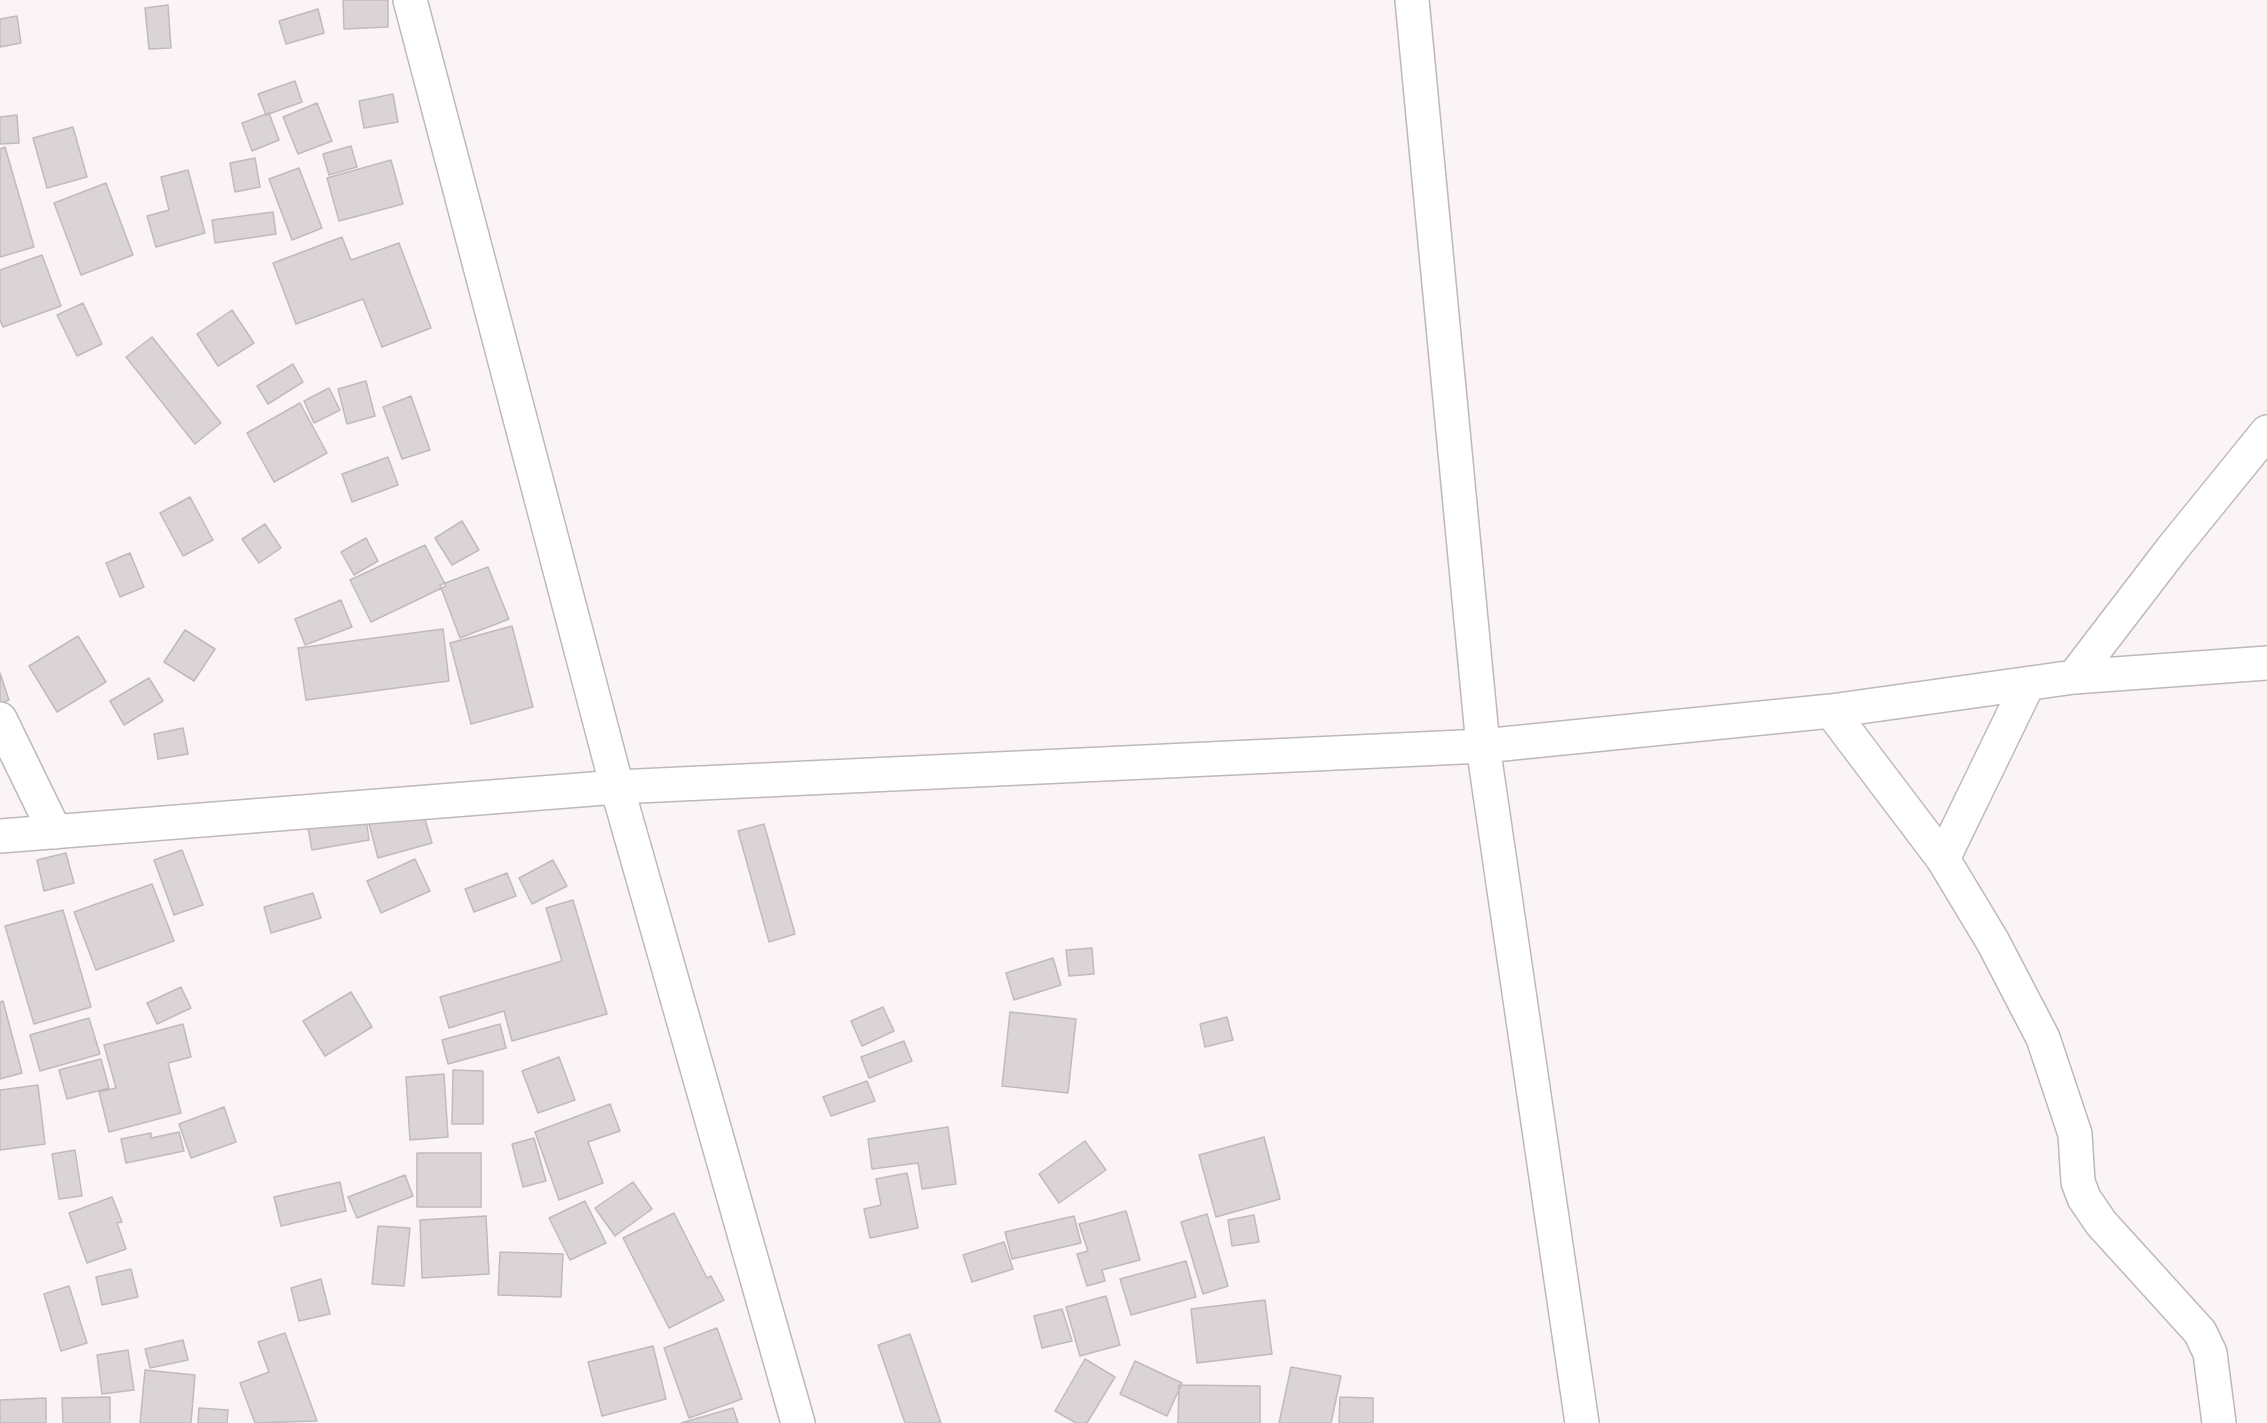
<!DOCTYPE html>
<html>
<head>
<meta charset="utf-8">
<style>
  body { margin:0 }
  canvas { display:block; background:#fbf4f7 }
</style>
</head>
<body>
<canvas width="2267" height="1423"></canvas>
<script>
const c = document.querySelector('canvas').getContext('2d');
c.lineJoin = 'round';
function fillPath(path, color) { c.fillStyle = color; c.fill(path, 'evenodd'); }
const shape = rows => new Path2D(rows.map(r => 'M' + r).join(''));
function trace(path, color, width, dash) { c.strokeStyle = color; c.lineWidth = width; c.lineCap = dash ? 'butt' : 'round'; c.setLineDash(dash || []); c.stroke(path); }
const building = shape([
  [343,0,388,0,388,27,344,29,343,0],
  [168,5,171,48,149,49,145,8,168,5],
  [318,9,324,33,286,44,279,21,318,9],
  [17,16,21,43,0,47,0,19,17,16],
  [295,81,302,102,266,115,258,94,295,81],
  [393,94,398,122,364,128,359,101,393,94],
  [317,103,332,141,298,154,283,117,317,103],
  [269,113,279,140,252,151,242,123,269,113],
  [17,115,19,143,0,144,0,117,17,115],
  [73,127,87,177,47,188,33,138,73,127],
  [351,146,357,167,329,175,323,154,351,146],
  [5,147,34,247,0,257,0,149,5,147],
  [255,158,260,187,235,192,230,163,255,158],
  [391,160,403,204,339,221,327,178,391,160],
  [299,168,322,228,292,240,269,179,299,168],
  [188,170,205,233,156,247,147,216,169,210,161,177,188,170],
  [106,183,133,255,81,275,54,203,106,183],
  [273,212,276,234,215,243,212,220,273,212],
  [342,237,351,260,399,243,431,328,382,347,363,299,296,324,273,263,342,237],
  [42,255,61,306,3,327,0,320,0,270,42,255],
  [83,303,102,344,77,356,57,315,83,303],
  [232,310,254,343,218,366,197,334,232,310],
  [152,337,221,423,195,444,126,357,152,337],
  [293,364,303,382,268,404,257,386,293,364],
  [366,381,375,416,347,424,338,389,366,381],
  [329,388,340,410,314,423,304,401,329,388],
  [411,396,430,450,402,459,383,407,411,396],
  [300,403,327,453,274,482,247,433,300,403],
  [388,457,398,485,352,502,342,474,388,457],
  [190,497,213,540,183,556,160,513,190,497],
  [462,521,479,550,452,565,435,538,462,521],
  [265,524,281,548,259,563,242,539,265,524],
  [366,538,378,561,354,575,341,552,366,538],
  [425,545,446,586,371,622,350,580,425,545],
  [130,553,144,587,120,597,106,563,130,553],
  [488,567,509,619,460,638,440,585,488,567],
  [341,600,352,627,305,645,295,619,341,600],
  [512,626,533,707,471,724,450,643,512,626],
  [443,629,449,681,306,700,298,648,443,629],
  [185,630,215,649,194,681,164,662,185,630],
  [78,636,106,682,57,712,29,666,78,636],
  [0,673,9,700,0,703,0,673],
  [149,678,163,701,124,725,110,701,149,678],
  [183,728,188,754,158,759,154,734,183,728],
  [422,809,432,843,378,858,369,824,422,809],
  [366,818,369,840,312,850,308,828,366,818],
  [764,824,795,934,769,942,738,831,764,824],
  [182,850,203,905,174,915,154,860,182,850],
  [66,853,74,883,44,891,37,860,66,853],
  [415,859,430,891,381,913,367,881,415,859],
  [553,860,567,886,532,904,519,878,553,860],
  [507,873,516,896,474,912,465,889,507,873],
  [152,884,174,941,96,970,74,912,152,884],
  [313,893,321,918,271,933,264,907,313,893],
  [573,900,607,1014,512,1041,504,1011,449,1028,440,997,562,961,546,908,573,900],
  [63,910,91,1007,34,1024,5,926,63,910],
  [1092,948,1094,974,1069,976,1066,950,1092,948],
  [1053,958,1061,985,1014,1000,1006,973,1053,958],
  [181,987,191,1008,157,1024,147,1003,181,987],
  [351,992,372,1027,325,1056,303,1021,351,992],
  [3,1001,22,1073,0,1079,0,1002,3,1001],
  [883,1007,894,1031,862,1046,851,1021,883,1007],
  [1010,1012,1076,1019,1068,1093,1002,1086,1010,1012],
  [1227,1017,1233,1040,1205,1047,1200,1024,1227,1017],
  [89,1018,100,1054,40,1071,30,1035,89,1018],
  [183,1024,191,1057,168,1063,181,1113,109,1132,99,1092,116,1088,104,1045,183,1024],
  [500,1024,506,1048,448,1064,442,1040,500,1024],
  [904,1041,912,1061,869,1078,861,1057,904,1041],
  [559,1057,575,1100,538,1113,522,1071,559,1057],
  [101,1059,109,1088,67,1099,59,1070,101,1059],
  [453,1070,483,1071,483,1124,452,1124,453,1070],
  [444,1074,448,1137,410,1140,406,1077,444,1074],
  [867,1081,875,1101,831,1116,823,1097,867,1081],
  [38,1085,45,1144,0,1150,0,1090,38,1085],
  [610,1104,620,1131,588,1142,603,1183,559,1200,535,1132,610,1104],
  [224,1107,236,1142,191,1158,179,1124,224,1107],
  [948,1127,956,1184,922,1189,918,1163,872,1169,868,1139,948,1127],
  [179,1132,184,1151,126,1163,121,1139,151,1133,151,1138,179,1132],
  [1264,1137,1280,1199,1216,1217,1199,1155,1264,1137],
  [534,1138,546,1181,523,1187,512,1144,534,1138],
  [1085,1141,1106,1170,1059,1203,1039,1174,1085,1141],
  [75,1150,82,1196,59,1199,52,1154,75,1150],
  [417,1153,481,1153,481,1207,417,1207,417,1153],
  [907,1173,918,1228,870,1238,864,1209,881,1205,876,1179,907,1173],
  [405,1175,413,1196,357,1218,348,1197,405,1175],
  [340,1182,346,1211,281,1226,274,1197,340,1182],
  [633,1182,652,1209,615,1236,595,1208,633,1182],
  [112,1197,122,1222,117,1223,126,1249,87,1263,69,1213,112,1197],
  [585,1201,606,1243,570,1260,549,1218,585,1201],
  [1126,1211,1140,1260,1102,1270,1105,1281,1087,1286,1077,1254,1088,1251,1079,1224,1126,1211],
  [674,1213,707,1278,711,1276,724,1300,669,1328,623,1238,674,1213],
  [1207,1214,1228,1286,1203,1294,1181,1222,1207,1214],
  [1254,1215,1259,1242,1232,1246,1228,1220,1254,1215],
  [486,1216,489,1274,422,1278,420,1220,486,1216],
  [1074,1216,1081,1243,1012,1259,1005,1232,1074,1216],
  [378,1226,410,1228,404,1286,372,1284,378,1226],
  [1004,1242,1013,1269,972,1282,963,1255,1004,1242],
  [500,1252,563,1254,561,1297,498,1295,500,1252],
  [1186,1261,1196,1297,1131,1315,1120,1279,1186,1261],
  [131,1269,138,1297,102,1305,96,1277,131,1269],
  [321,1279,330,1314,299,1321,291,1288,321,1279],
  [69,1286,87,1343,61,1351,44,1294,69,1286],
  [1106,1296,1120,1345,1080,1356,1066,1307,1106,1296],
  [1265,1300,1272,1354,1197,1363,1191,1309,1265,1300],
  [1062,1309,1072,1341,1042,1348,1034,1316,1062,1309],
  [717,1328,742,1399,689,1418,664,1348,717,1328],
  [285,1333,317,1421,255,1423,240,1383,269,1372,258,1342,285,1333],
  [910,1334,941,1423,905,1423,878,1345,910,1334],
  [183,1340,188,1360,150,1368,145,1349,183,1340],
  [653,1346,666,1399,602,1416,588,1362,653,1346],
  [128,1350,134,1390,102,1394,97,1355,128,1350],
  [1085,1359,1115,1377,1087,1423,1076,1423,1055,1411,1085,1359],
  [1135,1361,1182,1383,1167,1416,1120,1394,1135,1361],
  [1291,1367,1341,1376,1331,1423,1279,1423,1291,1367],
  [145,1370,195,1375,191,1423,140,1423,145,1370],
  [1179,1385,1260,1386,1260,1423,1178,1423,1179,1385],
  [110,1397,110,1423,63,1423,62,1398,110,1397],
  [1340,1397,1373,1398,1373,1423,1339,1423,1340,1397],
  [46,1398,46,1423,0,1423,0,1400,46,1398],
  [199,1408,228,1410,227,1423,198,1423,199,1408],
  [733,1408,738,1423,681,1423,733,1408]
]);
fillPath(building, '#dad4d6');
trace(building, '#c1babd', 1.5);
const street = shape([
  [1412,0,1483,746,1582,1423],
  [2074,677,2172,549,2267,432],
  [1831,711,1943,859,1993,942,2043,1038,2075,1134,2078,1182,2084,1198,2101,1223,2200,1332,2210,1353,2219,1423],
  [0,719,55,832],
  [0,836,617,787,1483,746,1831,711,2074,677,2267,663],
  [1943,859,2028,684]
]);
const primary = shape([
  [410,0,617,787,798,1423]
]);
trace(street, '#beb8ba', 36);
trace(primary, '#beb8ba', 36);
trace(street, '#fff', 33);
trace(primary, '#fff', 33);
</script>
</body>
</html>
